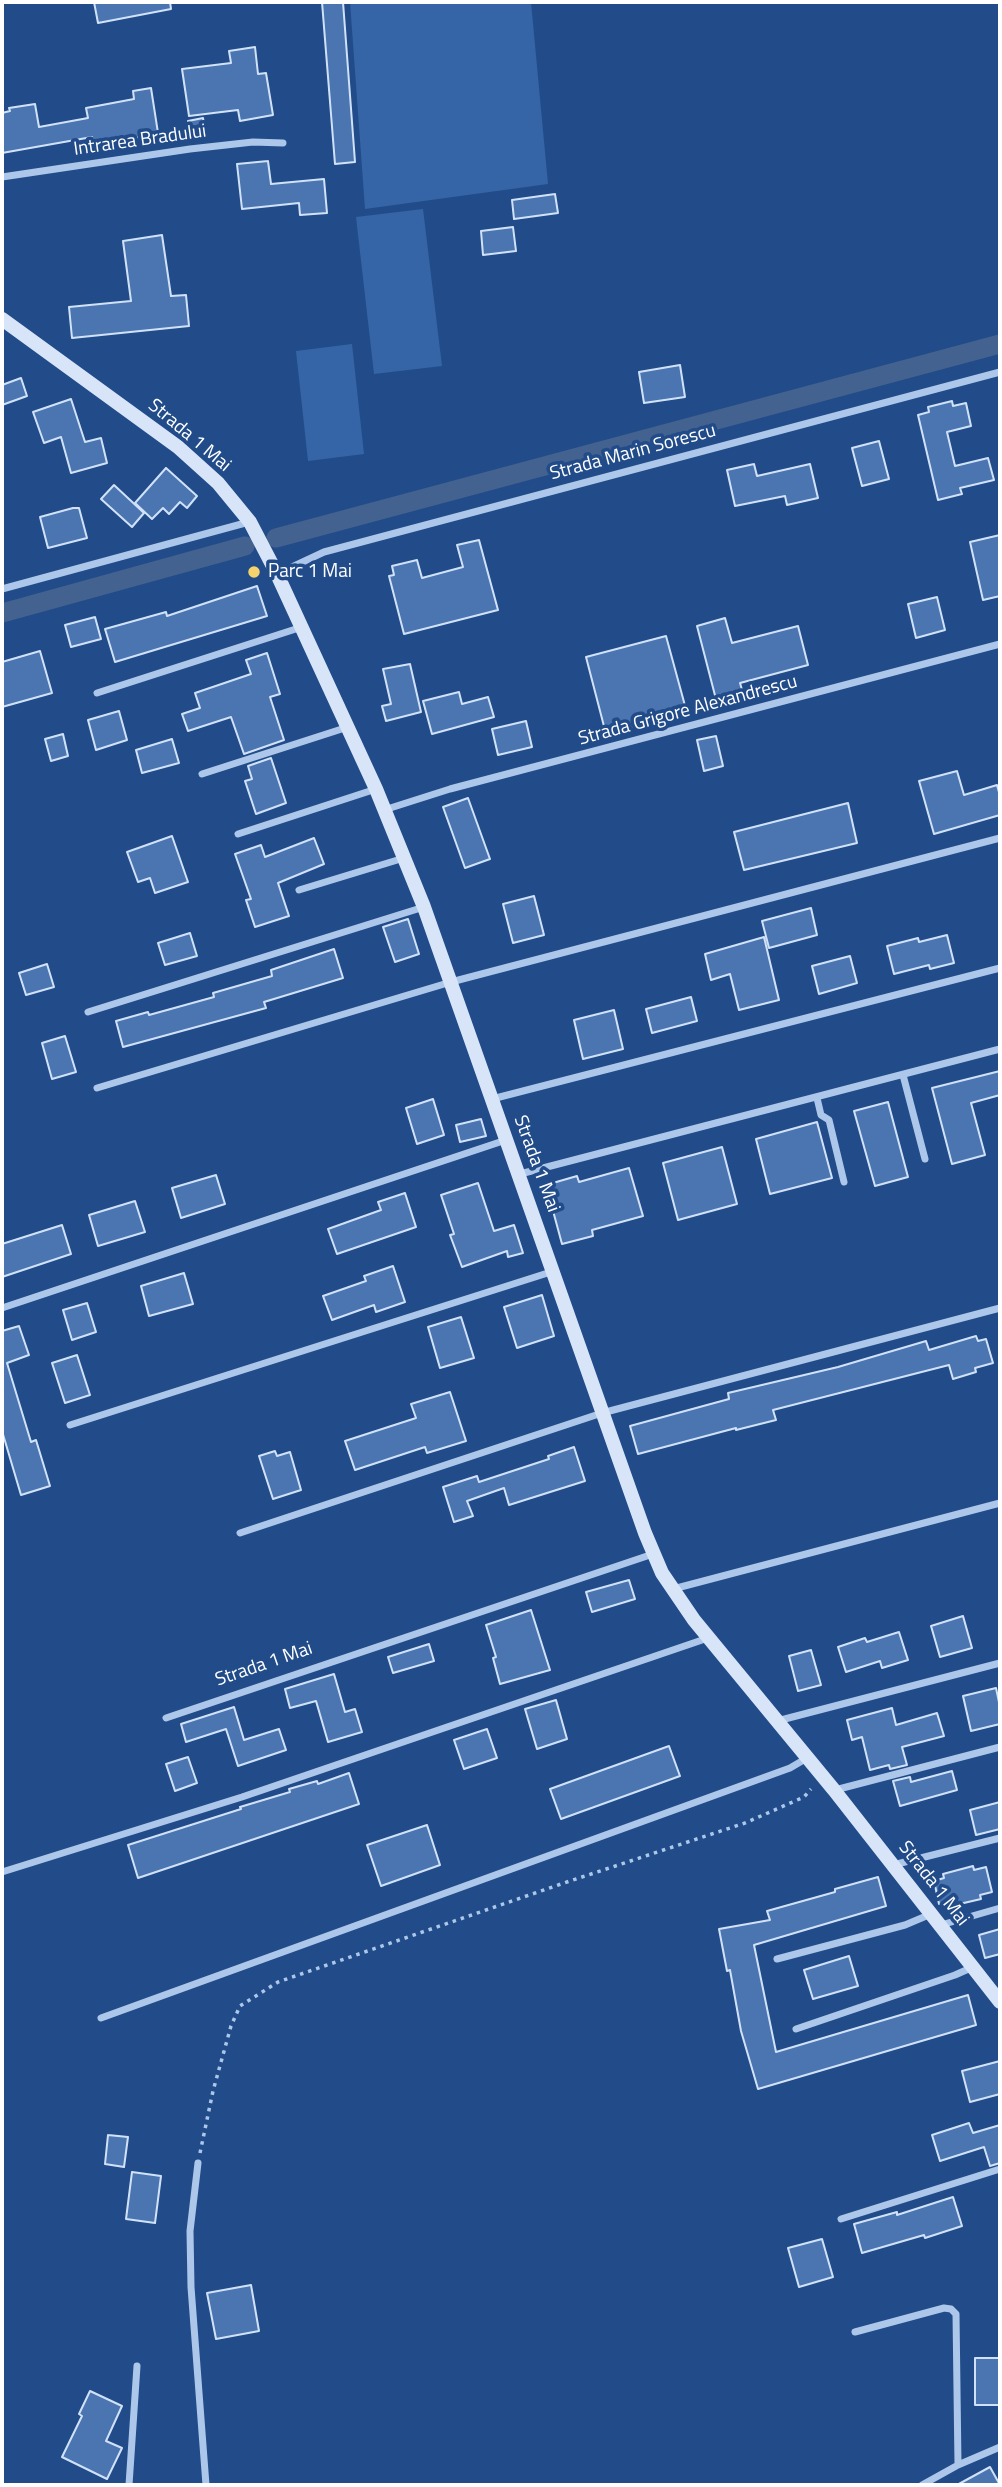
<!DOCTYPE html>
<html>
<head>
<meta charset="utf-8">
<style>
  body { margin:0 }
  #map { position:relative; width:1002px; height:2487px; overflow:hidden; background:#214c89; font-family:"Titillium Web",sans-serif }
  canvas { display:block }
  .frame { position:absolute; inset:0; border:4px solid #fff; pointer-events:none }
</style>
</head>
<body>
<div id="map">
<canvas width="1002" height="2487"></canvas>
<div class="frame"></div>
</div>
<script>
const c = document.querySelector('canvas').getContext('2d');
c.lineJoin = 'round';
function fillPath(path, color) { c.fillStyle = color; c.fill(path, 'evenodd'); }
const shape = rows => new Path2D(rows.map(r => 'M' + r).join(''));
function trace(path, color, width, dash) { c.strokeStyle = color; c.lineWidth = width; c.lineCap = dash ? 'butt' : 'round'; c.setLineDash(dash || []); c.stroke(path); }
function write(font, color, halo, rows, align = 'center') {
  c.font = font + ' "Titillium Web",sans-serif'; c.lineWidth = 7; c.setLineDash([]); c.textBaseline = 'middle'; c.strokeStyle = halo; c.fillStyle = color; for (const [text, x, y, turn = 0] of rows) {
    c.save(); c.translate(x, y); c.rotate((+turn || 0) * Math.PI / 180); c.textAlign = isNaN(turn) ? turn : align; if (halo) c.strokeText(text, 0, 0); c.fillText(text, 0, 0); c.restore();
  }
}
fillPath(shape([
  [350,2,531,2,548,184,365,209],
  [423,209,442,366,374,374,356,217],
  [352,344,364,454,308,461,296,351]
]), '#3565a6');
trace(shape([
  [276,538,1000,344],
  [2,613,245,546]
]), '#44628f', 19);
const building = shape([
  [94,2,170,2,171,9,98,23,94,2],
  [322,2,343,2,355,162,335,164,322,2],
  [255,47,258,74,266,73,273,115,240,121,238,110,189,116,182,69,231,63,229,51,255,47],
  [151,88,158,133,94,147,92,137,2,153,2,113,10,111,9,108,35,104,39,127,88,118,86,108,134,99,133,91,151,88],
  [203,118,206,138,190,140,188,121,203,118],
  [268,161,271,184,324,179,327,213,300,215,299,203,242,209,237,164,268,161],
  [555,194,558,213,514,219,512,200,555,194],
  [513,227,516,251,483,255,481,231,513,227],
  [162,235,171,296,186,295,189,326,72,338,69,307,131,301,123,241,162,235],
  [680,365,685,397,644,403,639,372,680,365],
  [21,378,27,396,2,405,2,385,21,378],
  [71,399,85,442,101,438,107,463,71,473,61,437,44,443,33,412,71,399],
  [952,401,953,406,966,403,971,426,947,432,955,466,988,458,994,480,960,488,962,494,938,500,918,415,929,412,928,407,952,401],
  [879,441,889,479,862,486,852,448,879,441],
  [754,464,757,476,810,464,818,498,787,505,785,496,735,506,727,470,754,464],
  [166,468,197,496,187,508,180,502,169,514,163,508,152,519,135,503,166,468],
  [114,485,144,513,132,527,101,499,114,485],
  [73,508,79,508,87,538,48,548,40,517,73,508],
  [1000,535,1000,596,983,600,970,542,1000,535],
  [479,540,498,610,404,634,389,576,394,575,392,566,417,560,422,578,463,567,457,545,479,540],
  [257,586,267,616,115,662,105,629,166,612,167,616,257,586],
  [937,597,945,630,916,638,908,604,937,597],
  [95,617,101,639,71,647,65,625,95,617],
  [725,618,732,643,798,626,808,665,740,683,745,700,718,707,697,626,725,618],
  [666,636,687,713,606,734,586,657,666,636],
  [40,651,52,693,2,707,2,662,40,651],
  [267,653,280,694,270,697,284,740,244,754,231,717,188,731,182,714,200,708,195,693,251,674,246,660,267,653],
  [410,664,421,712,386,721,382,706,391,704,383,669,410,664],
  [459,692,462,704,488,697,494,717,432,734,423,701,459,692],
  [119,711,127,740,96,750,88,720,119,711],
  [526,721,532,747,498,755,492,729,526,721],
  [63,734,68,756,51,761,45,739,63,734],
  [716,736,723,766,704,771,697,740,716,736],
  [172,739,179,763,142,773,136,750,172,739],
  [271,758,286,803,256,814,245,781,252,779,248,766,271,758],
  [957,771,964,795,997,785,1000,796,1000,815,934,834,919,781,957,771],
  [468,798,490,859,465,868,443,807,468,798],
  [848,803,857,843,744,870,734,832,848,803],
  [172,836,188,882,155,893,150,878,138,882,127,852,172,836],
  [314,838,324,864,278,883,289,916,255,927,246,900,251,899,235,854,261,845,265,857,314,838],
  [534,896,544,935,513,943,503,904,534,896],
  [811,908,817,935,769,948,762,921,811,908],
  [408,919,419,954,395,962,383,927,408,919],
  [190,933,197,956,165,965,158,943,190,933],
  [947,935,954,963,930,969,929,965,894,974,887,946,918,938,919,942,947,935],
  [764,937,779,1000,739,1010,730,974,711,980,705,954,764,937],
  [334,949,343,978,264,1002,266,1008,123,1047,116,1021,148,1012,149,1015,214,997,213,993,272,976,271,970,334,949],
  [850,956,857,983,819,994,812,966,850,956],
  [47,964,54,987,26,995,19,973,47,964],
  [691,997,697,1021,652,1033,646,1009,691,997],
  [614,1010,623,1049,583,1059,574,1020,614,1010],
  [65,1036,76,1072,52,1079,42,1043,65,1036],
  [1000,1071,1000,1095,971,1103,985,1155,952,1164,932,1088,1000,1071],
  [433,1099,444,1135,417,1144,406,1108,433,1099],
  [888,1102,908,1177,875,1186,854,1111,888,1102],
  [481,1119,486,1136,460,1142,456,1125,481,1119],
  [817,1122,832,1178,770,1194,756,1139,817,1122],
  [722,1147,737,1204,678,1220,663,1163,722,1147],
  [629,1168,643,1216,592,1230,593,1236,562,1244,546,1185,577,1176,579,1182,629,1168],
  [216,1175,225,1204,181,1218,172,1188,216,1175],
  [478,1183,494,1231,514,1225,523,1253,508,1257,507,1251,462,1267,450,1235,454,1234,441,1195,478,1183],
  [405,1193,416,1227,337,1254,328,1229,381,1210,378,1202,405,1193],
  [135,1201,145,1232,98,1246,89,1215,135,1201],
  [62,1225,71,1254,2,1277,2,1244,62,1225],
  [393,1266,405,1302,376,1312,374,1305,332,1320,323,1296,366,1281,364,1276,393,1266],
  [184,1273,193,1304,149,1316,141,1286,184,1273],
  [542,1295,554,1336,517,1348,504,1307,542,1295],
  [87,1303,96,1332,72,1340,63,1310,87,1303],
  [461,1317,474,1358,440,1368,428,1327,461,1317],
  [19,1326,29,1355,7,1363,31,1442,36,1440,50,1486,21,1495,2,1431,2,1331,19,1326],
  [976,1336,978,1341,986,1339,993,1363,975,1368,976,1372,953,1379,949,1365,773,1410,776,1420,736,1430,736,1428,638,1454,630,1426,729,1399,728,1393,838,1367,926,1341,929,1350,976,1336],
  [77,1355,90,1395,65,1403,52,1363,77,1355],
  [450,1392,466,1441,427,1453,425,1447,355,1470,345,1441,416,1418,411,1404,450,1392],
  [574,1447,585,1481,509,1505,504,1488,467,1501,473,1516,454,1522,443,1487,477,1476,479,1482,549,1459,548,1456,574,1447],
  [275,1451,277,1456,290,1452,301,1490,273,1499,259,1456,275,1451],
  [629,1580,635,1599,592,1612,586,1592,629,1580],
  [531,1610,550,1670,500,1684,493,1658,496,1657,486,1625,531,1610],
  [963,1616,972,1648,940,1657,931,1626,963,1616],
  [899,1632,908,1660,882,1668,880,1661,846,1672,838,1647,865,1638,867,1642,899,1632],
  [429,1644,434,1661,393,1673,388,1657,429,1644],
  [811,1650,821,1685,798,1691,789,1656,811,1650],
  [334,1674,345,1712,355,1709,362,1732,328,1742,316,1701,290,1708,285,1689,334,1674],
  [996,1688,1000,1707,1000,1724,971,1731,963,1696,996,1688],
  [556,1700,567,1739,537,1749,525,1709,556,1700],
  [234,1707,244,1740,279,1729,286,1750,238,1766,226,1729,186,1742,181,1724,234,1707],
  [892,1708,896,1725,937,1713,944,1736,902,1747,907,1765,890,1769,889,1765,870,1770,862,1737,852,1740,847,1720,892,1708],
  [487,1729,497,1758,464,1769,454,1740,487,1729],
  [669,1746,680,1776,561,1819,550,1789,669,1746],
  [188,1757,197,1783,175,1791,166,1764,188,1757],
  [952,1771,957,1790,900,1806,893,1781,910,1777,911,1782,952,1771],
  [349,1773,359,1804,138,1878,128,1845,241,1809,240,1807,290,1792,289,1789,317,1781,318,1784,349,1773],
  [1000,1802,1000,1829,976,1835,970,1810,1000,1802],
  [427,1825,440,1865,381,1886,367,1845,427,1825],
  [973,1866,974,1870,986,1867,992,1892,980,1895,981,1899,951,1906,950,1901,939,1904,934,1881,944,1878,943,1874,973,1866],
  [878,1877,886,1906,754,1945,776,2052,968,1995,976,2025,758,2089,741,2031,730,1970,727,1971,719,1929,770,1920,767,1911,835,1892,835,1889,878,1877],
  [1000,1929,1000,1954,985,1958,979,1935,1000,1929],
  [849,1956,858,1986,813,1999,804,1970,849,1956],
  [1000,2061,1000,2094,970,2102,962,2071,1000,2061],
  [969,2123,973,2133,1000,2125,1000,2163,990,2166,984,2147,940,2161,932,2135,969,2123],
  [108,2135,128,2137,124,2167,105,2164,108,2135],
  [132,2172,161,2176,155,2223,126,2219,132,2172],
  [953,2197,962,2226,925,2238,924,2235,862,2253,854,2224,897,2212,897,2215,953,2197],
  [822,2239,833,2277,799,2287,788,2248,822,2239],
  [251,2285,259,2331,216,2339,207,2293,251,2285],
  [975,2358,1000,2358,1000,2405,975,2405,975,2358],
  [90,2391,122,2406,106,2441,122,2448,107,2479,62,2457,82,2416,79,2414,90,2391],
  [990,2467,1000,2485,957,2485,990,2467]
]);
fillPath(building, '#4a75b1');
trace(building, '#d1e2f8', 2);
trace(shape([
  [200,2153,213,2091,231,2026,240,2006,278,1982,564,1883,745,1823,804,1797,811,1789]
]), '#adc7ea', 3.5, [3.5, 5]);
trace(shape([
  [2,177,190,149,253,142,283,143],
  [277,574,324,552,1000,372],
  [2,589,249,522],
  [97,693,302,627],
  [202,774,348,727],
  [384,810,450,789,1000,644],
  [238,834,376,789],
  [299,890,404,858],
  [88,1012,424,907],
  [903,1075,925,1159],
  [97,1088,451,982,1000,838],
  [817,1098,821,1115,829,1120,844,1182],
  [492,1099,1000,968],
  [520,1174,1000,1049],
  [2,1308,506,1140],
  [70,1425,554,1271],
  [240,1533,602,1413,1000,1308],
  [673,1589,1000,1503],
  [166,1718,653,1554],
  [777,1721,1000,1663],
  [835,1790,1000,1747],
  [893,1865,1000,1838],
  [2,1872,242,1797,708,1638],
  [941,1925,1000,1908],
  [777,1959,905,1925,931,1914],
  [101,2018,790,1768,807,1758],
  [796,2029,955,1975,973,1967],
  [198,2163,190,2231,191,2287,206,2485],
  [841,2219,1000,2169],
  [855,2332,944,2308,951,2309,956,2314,958,2465],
  [129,2485,137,2366],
  [922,2485,958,2465,1000,2447]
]), '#adc7ea', 7);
trace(shape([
  [2,319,178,447,218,483,250,522,277,574,376,789,424,907,645,1533,662,1573,694,1620,834,1790,1000,2002]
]), '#d8e5f8', 14);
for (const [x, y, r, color] of [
  [254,572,7,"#f7d36e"]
]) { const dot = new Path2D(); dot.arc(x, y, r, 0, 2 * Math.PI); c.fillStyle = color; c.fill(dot); trace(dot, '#214c89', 2.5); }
write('19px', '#fff', '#214c89', [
  ["Intrarea Bradului",140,141,-8],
  ["Strada 1 Mai",189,436,40],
  ["Strada Marin Sorescu",633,453,-15],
  ["Strada Grigore Alexandrescu",688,711,-15],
  ["Strada 1 Mai",536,1164,70],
  ["Strada 1 Mai",264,1665,-19],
  ["Strada 1 Mai",933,1884,52]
]);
write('19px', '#fff', '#214c89', [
  ["Parc 1 Mai",268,572]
], 'left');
</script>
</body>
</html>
